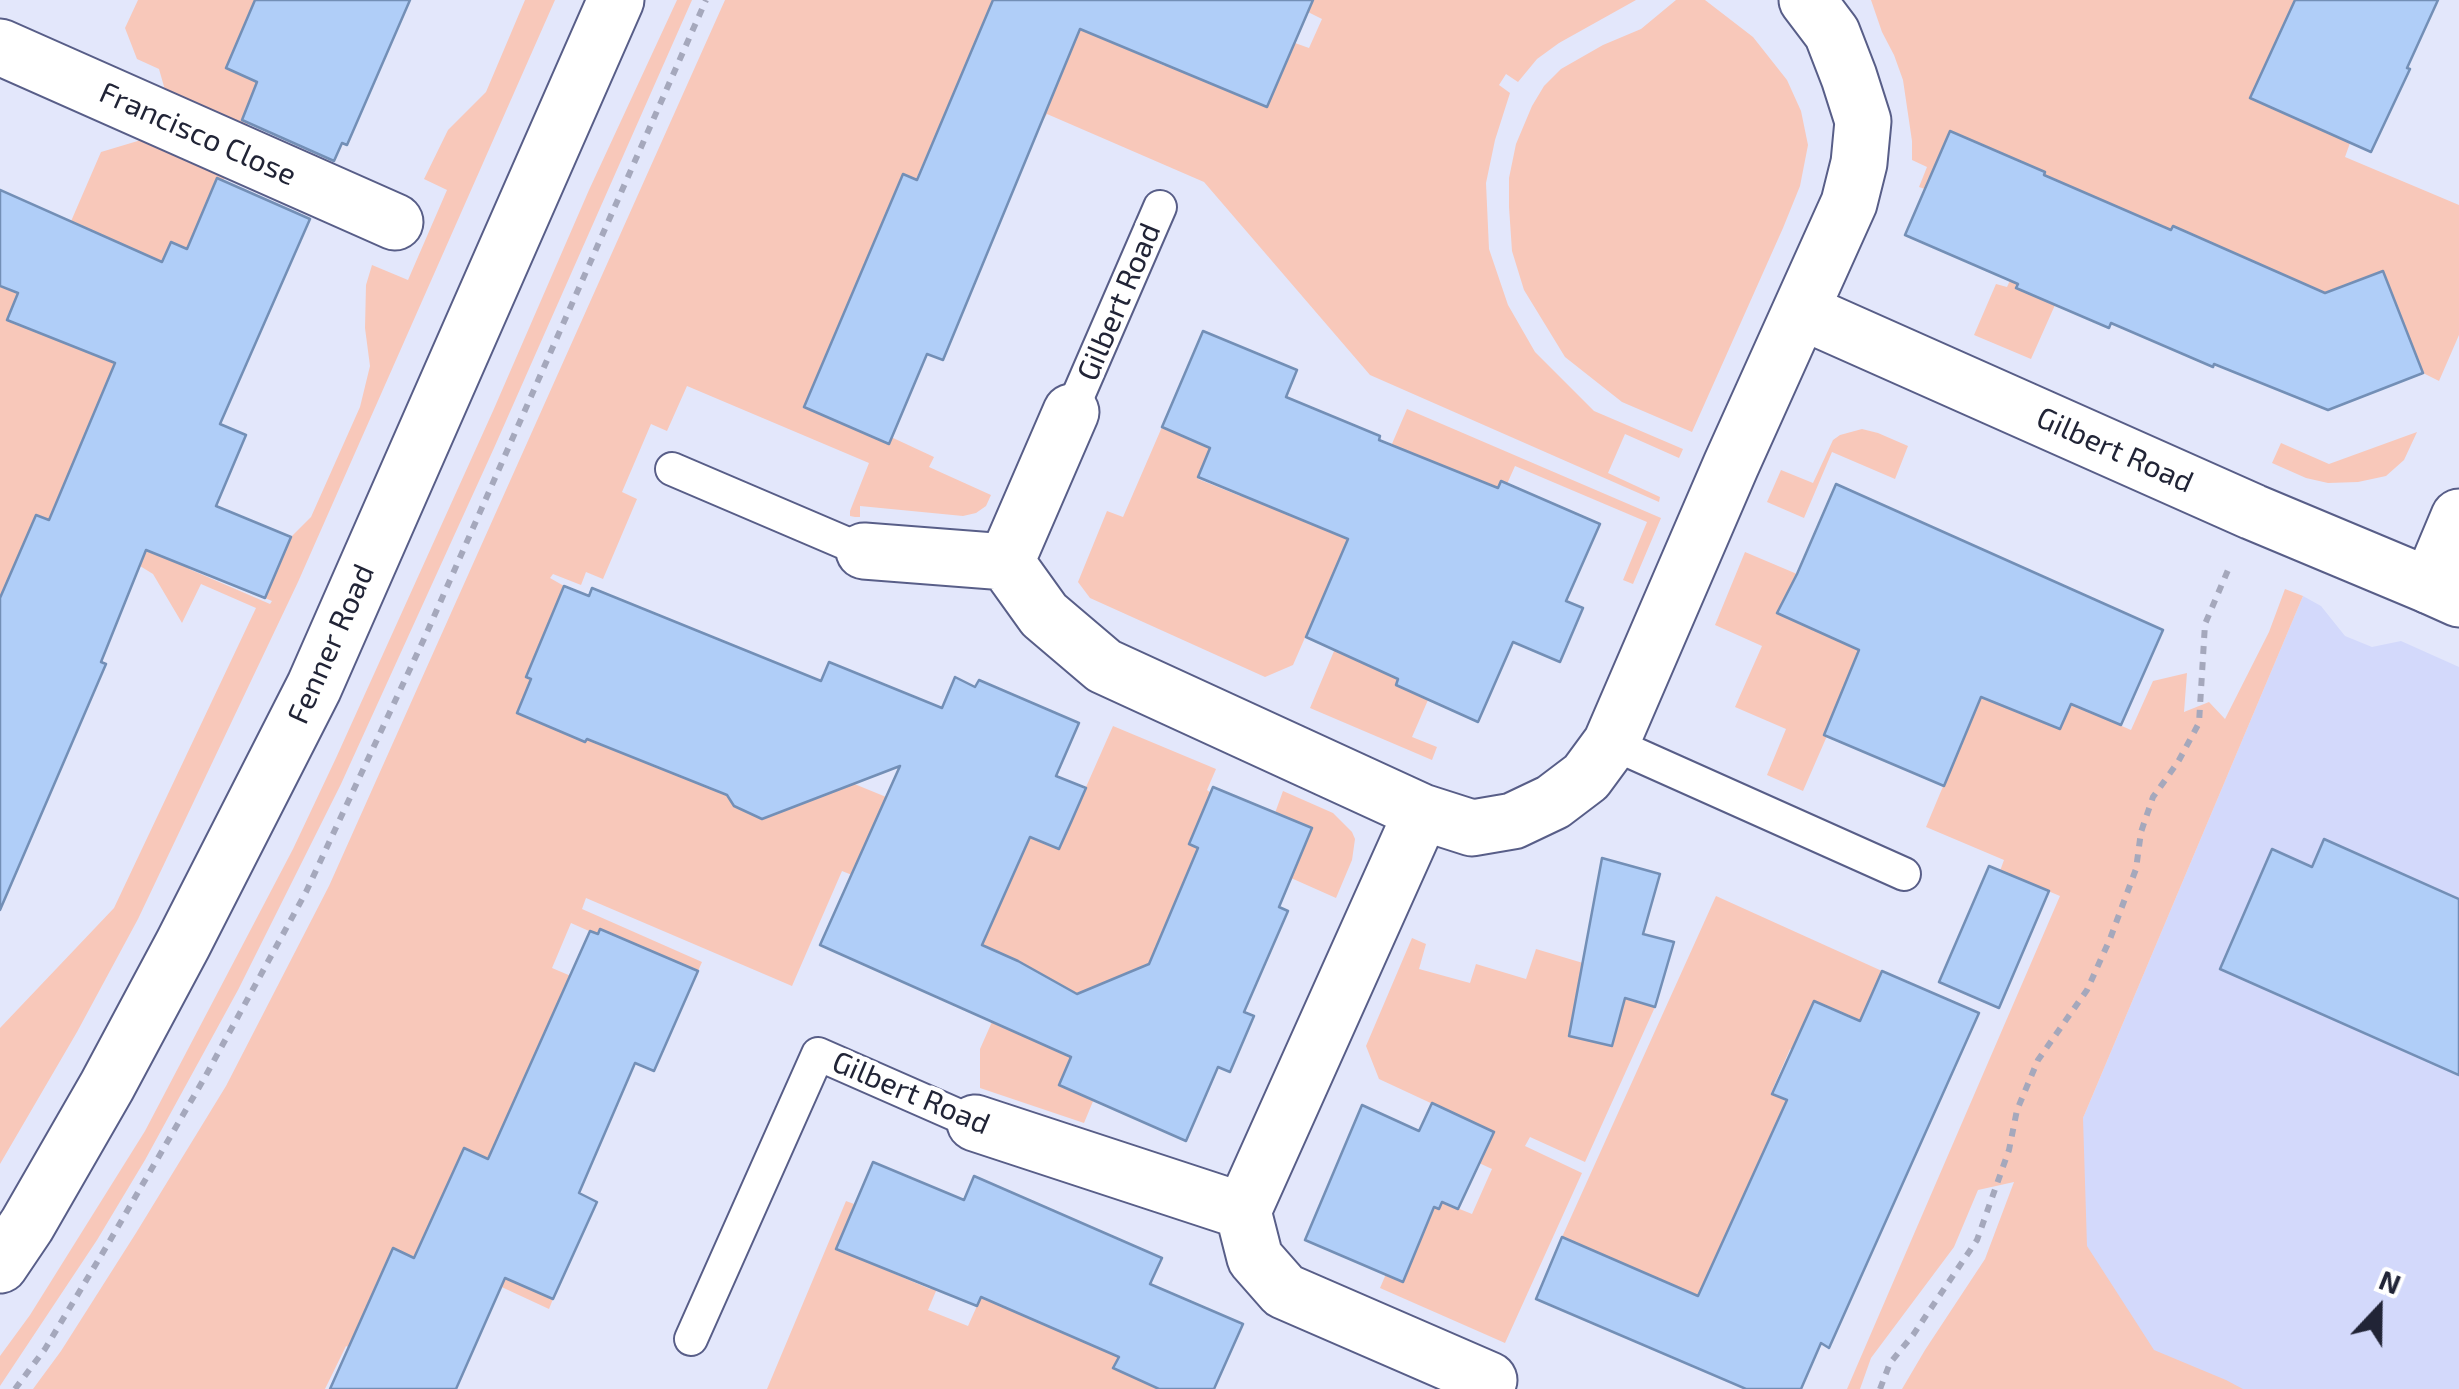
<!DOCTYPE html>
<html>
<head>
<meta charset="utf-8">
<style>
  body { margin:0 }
  #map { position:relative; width:2459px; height:1389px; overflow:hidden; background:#e3e7fb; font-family:"Exo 2",sans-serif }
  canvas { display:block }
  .north { position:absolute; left:2329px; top:1259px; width:100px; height:100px; -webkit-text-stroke:8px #fff; paint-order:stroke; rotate:22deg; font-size:28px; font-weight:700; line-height:40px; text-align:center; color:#212436 }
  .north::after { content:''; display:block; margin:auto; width:35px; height:45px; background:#212436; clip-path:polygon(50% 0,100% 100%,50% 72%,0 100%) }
</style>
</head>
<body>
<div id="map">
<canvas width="2459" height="1389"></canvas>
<div class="north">N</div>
</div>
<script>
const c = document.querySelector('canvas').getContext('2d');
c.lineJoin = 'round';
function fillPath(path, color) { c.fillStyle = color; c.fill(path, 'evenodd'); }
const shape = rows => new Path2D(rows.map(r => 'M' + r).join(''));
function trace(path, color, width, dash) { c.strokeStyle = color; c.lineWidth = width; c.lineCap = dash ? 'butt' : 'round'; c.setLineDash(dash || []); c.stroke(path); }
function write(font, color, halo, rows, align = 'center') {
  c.font = font + ' "Exo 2",sans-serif'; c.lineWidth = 9; c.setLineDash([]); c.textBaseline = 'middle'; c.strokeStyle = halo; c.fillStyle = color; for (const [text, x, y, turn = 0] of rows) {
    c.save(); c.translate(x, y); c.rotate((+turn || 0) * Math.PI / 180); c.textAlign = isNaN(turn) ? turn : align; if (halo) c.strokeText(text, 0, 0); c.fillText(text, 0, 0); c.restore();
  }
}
fillPath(shape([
  [2303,596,2321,606,2345,636,2372,647,2401,641,2459,667,2459,1389,1957,1389,2083,1118]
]), '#d3d9fb');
fillPath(shape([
  [138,0,277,0,259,40,241,33,226,67,257,82,245,111,253,115,248,125,165,90,159,69,137,59,125,28],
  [525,0,555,0,298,582,138,919,77,1032,0,1164,0,1028,114,908,256,608,201,584,182,623,153,574,140,566,141,561,36,515,0,598,0,286,7,288,13,274,43,286,101,152,141,140,226,175,216,198,210,196,187,249,171,243,143,306,132,302,123,326,128,337,145,345,137,365,228,405,220,424,137,390,135,394,107,382,87,430,114,442,88,505,196,551,189,569,270,604,272,601,265,598,291,537,311,517,360,407,370,366,365,328,366,285,372,265,408,280,447,190,424,179,448,130,486,92],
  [22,286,52,300,38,332,7,319],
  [677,0,692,0,494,448,341,784,238,990,145,1160,97,1240,0,1386,0,1356,30,1315,145,1131,293,849,336,758,493,411,589,190],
  [725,0,1021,0,1090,19,1096,36,1165,66,1183,59,1267,107,1295,43,1309,48,1322,19,1308,12,1313,0,1636,0,1559,43,1537,59,1518,82,1506,74,1499,85,1510,93,1495,140,1486,183,1489,249,1508,305,1535,352,1594,411,1683,449,1679,458,1625,434,1608,473,1660,497,1659,502,1370,375,1204,182,1047,114,1041,124,956,88,916,179,904,174,804,407,888,444,891,437,934,457,929,467,991,495,986,506,976,513,963,516,860,506,860,517,855,517,850,516,850,511,869,463,687,386,667,431,651,424,622,492,637,499,603,579,586,572,581,585,553,574,550,578,564,586,518,713,585,742,600,706,637,759,679,776,693,745,734,806,762,819,796,760,891,799,857,877,842,871,792,986,586,898,582,909,702,962,698,971,601,929,598,935,571,923,552,968,578,979,454,1255,553,1299,549,1309,493,1283,489,1291,393,1249,431,1385,346,1346,325,1389,33,1389,61,1351,136,1233,226,1086,329,886],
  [1676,0,1705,0,1753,37,1787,80,1801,111,1808,145,1800,186,1783,228,1692,432,1622,402,1565,357,1524,290,1512,251,1509,207,1509,178,1516,144,1532,106,1544,86,1561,69,1603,45,1641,29],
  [1871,0,2306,0,2251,98,2350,143,2345,157,2459,205,2459,335,2439,381,2423,373,2383,271,2317,296,2139,304,2061,184,2016,287,2055,305,2031,359,1974,335,1996,284,2007,287,2024,250,1950,131,1925,189,1919,187,1927,167,1912,160,1912,141,1903,80,1894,55,1882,32],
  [1407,409,1661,518,1633,584,1623,580,1647,522,1515,466,1507,484,1501,481,1419,632,1396,685,1428,700,1412,737,1437,747,1432,760,1310,708,1356,599,1336,577,1332,576,1293,665,1265,677,1090,598,1078,582,1107,511,1123,517,1162,427,1210,448,1198,479,1240,496,1241,494,1366,504],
  [1862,429,1878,433,1908,446,1895,479,1832,452,1804,518,1767,502,1781,470,1813,483,1833,440,1840,435],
  [2417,432,2404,460,2386,476,2358,482,2328,483,2306,478,2272,463,2281,443,2329,464],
  [1745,552,1797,574,1788,606,1793,621,1872,655,1887,622,2060,728,2071,704,2131,730,2153,681,2187,673,2184,712,2209,702,2225,719,2269,632,2285,589,2303,596,2083,1118,2087,1246,2154,1350,2226,1380,2243,1389,1902,1389,1925,1350,1985,1259,2014,1182,1978,1190,1954,1247,1871,1358,1860,1389,1847,1389,2060,896,2000,871,2004,860,1926,827,1970,722,1851,671,1824,734,1827,736,1803,791,1767,775,1786,729,1735,707,1762,646,1715,625],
  [1113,726,1216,769,1207,790,1211,793,1189,843,1214,854,1189,870,1084,1123,980,1088,980,1049,1019,961,902,909,1022,856,1030,837,1059,848],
  [1283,791,1333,813,1352,832,1355,839,1352,860,1336,898,1291,878,1275,813],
  [1716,896,1882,971,1860,1021,1814,1002,1795,1043,1828,1064,1790,1049,1771,1093,1787,1100,1734,1305,1821,1343,1819,1348,1562,1237],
  [1412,938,1426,944,1419,969,1470,983,1476,964,1526,979,1536,949,1583,963,1621,1011,1626,998,1655,1007,1585,1162,1530,1137,1525,1146,1582,1173,1505,1343,1380,1288,1386,1274,1403,1281,1435,1207,1442,1202,1472,1214,1492,1169,1479,1163,1493,1132,1379,1079,1366,1046],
  [846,1201,854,1204,836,1249,930,1289,936,1277,941,1279,928,1310,968,1326,981,1297,1119,1357,1114,1368,1159,1389,767,1389]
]), '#f8c8ba');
const building = shape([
  [255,0,410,0,347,145,342,143,334,161,242,120,257,82,226,68,255,0],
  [993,0,1313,0,1267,107,1080,29,943,360,927,354,889,444,804,407,903,174,917,180,993,0],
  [2295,0,2438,0,2407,68,2410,69,2371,152,2250,98,2295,0],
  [1950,131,2045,172,2044,175,2171,230,2173,226,2325,293,2383,271,2423,373,2328,410,2214,364,2213,367,2111,323,2109,328,2016,288,2018,284,1905,235,1950,131],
  [217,178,310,219,220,424,246,435,216,506,291,537,265,598,146,550,101,662,106,664,0,910,0,598,36,515,49,520,115,363,7,320,18,293,0,286,0,190,162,262,171,242,187,249,217,178],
  [1203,331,1297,370,1286,397,1380,436,1379,440,1498,488,1501,481,1600,524,1566,601,1583,608,1560,662,1513,642,1478,722,1396,685,1398,679,1306,637,1348,539,1198,477,1210,448,1162,427,1203,331],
  [1836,484,2163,630,2121,725,2071,704,2060,729,1981,697,1944,786,1824,735,1859,650,1777,613,1797,574,1836,484],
  [564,586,589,596,592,588,821,681,829,662,942,708,955,677,975,687,979,680,1079,723,1056,776,1086,788,1072,820,1059,849,1030,837,982,945,1018,961,1077,994,1149,964,1198,848,1189,844,1213,787,1312,828,1279,907,1288,911,1244,1012,1254,1016,1230,1072,1218,1067,1186,1141,1059,1085,1071,1057,820,945,900,766,762,819,734,806,727,795,587,739,585,742,517,713,531,679,526,677,564,586],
  [2324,839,2459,899,2459,1075,2220,969,2272,849,2312,867,2324,839],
  [1602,858,1660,874,1643,934,1674,942,1655,1007,1625,998,1612,1046,1569,1036,1602,858],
  [1989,866,2049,891,1999,1008,1939,982,1989,866],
  [600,929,698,971,654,1071,635,1063,579,1193,597,1202,553,1299,505,1278,456,1389,330,1389,393,1248,414,1258,464,1148,488,1159,590,931,598,934,600,929],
  [1882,971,1979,1013,1829,1348,1821,1343,1801,1389,1746,1389,1536,1299,1562,1237,1698,1296,1787,1100,1772,1094,1814,1001,1860,1021,1882,971],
  [1432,1103,1494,1132,1458,1209,1442,1202,1439,1209,1434,1207,1403,1282,1305,1240,1362,1105,1419,1131,1432,1103],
  [873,1162,964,1200,974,1176,1162,1258,1150,1284,1243,1324,1214,1389,1159,1389,1113,1368,1119,1357,981,1297,977,1306,836,1249,873,1162]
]);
fillPath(building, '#b0cef8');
trace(building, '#738fb6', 2.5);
const service = shape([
  [1071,412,1160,207],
  [672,469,864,551],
  [1611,743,1904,874],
  [691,1339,818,1054,975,1123]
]);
const minor = shape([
  [0,47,395,222],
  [1801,311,2253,512,2430,586],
  [864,551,1006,562,1044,615,1104,666,1422,812,1472,828,1513,821,1553,802,1586,777,1611,743,1731,465,1849,203,1859,163,1863,121,1849,77,1832,33,1807,0],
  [1006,562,1071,412],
  [1422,812,1243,1211,1255,1258,1284,1291,1489,1380],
  [975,1123,1243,1211]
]);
const tertiary = shape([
  [2459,517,2430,586,2459,599]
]);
const secondary = shape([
  [0,1265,27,1225,107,1086,183,944,314,687,616,0]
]);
trace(service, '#585e88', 36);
trace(minor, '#585e88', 59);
trace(tertiary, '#585e88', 59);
trace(secondary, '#585e88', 59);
trace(shape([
  [15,1389,45,1349,105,1249,205,1077,306,892,424,639,706,0],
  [1880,1389,1890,1363,1913,1335,1977,1240,2009,1150,2017,1110,2038,1060,2087,990,2110,939,2136,869,2141,832,2153,797,2178,762,2199,723,2205,624,2228,570]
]), '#a5a8bc', 6, [8, 8]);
trace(service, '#fff', 32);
trace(minor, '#fff', 55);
trace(tertiary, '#fff', 55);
trace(secondary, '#fff', 55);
write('30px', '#212436', '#fff', [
  ["Francisco Close",198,134,24],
  ["Gilbert Road",1119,302,-67],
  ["Gilbert Road",2115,450,24],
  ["Fenner Road",331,644,-66],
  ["Gilbert Road",911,1093,23]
]);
</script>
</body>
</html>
